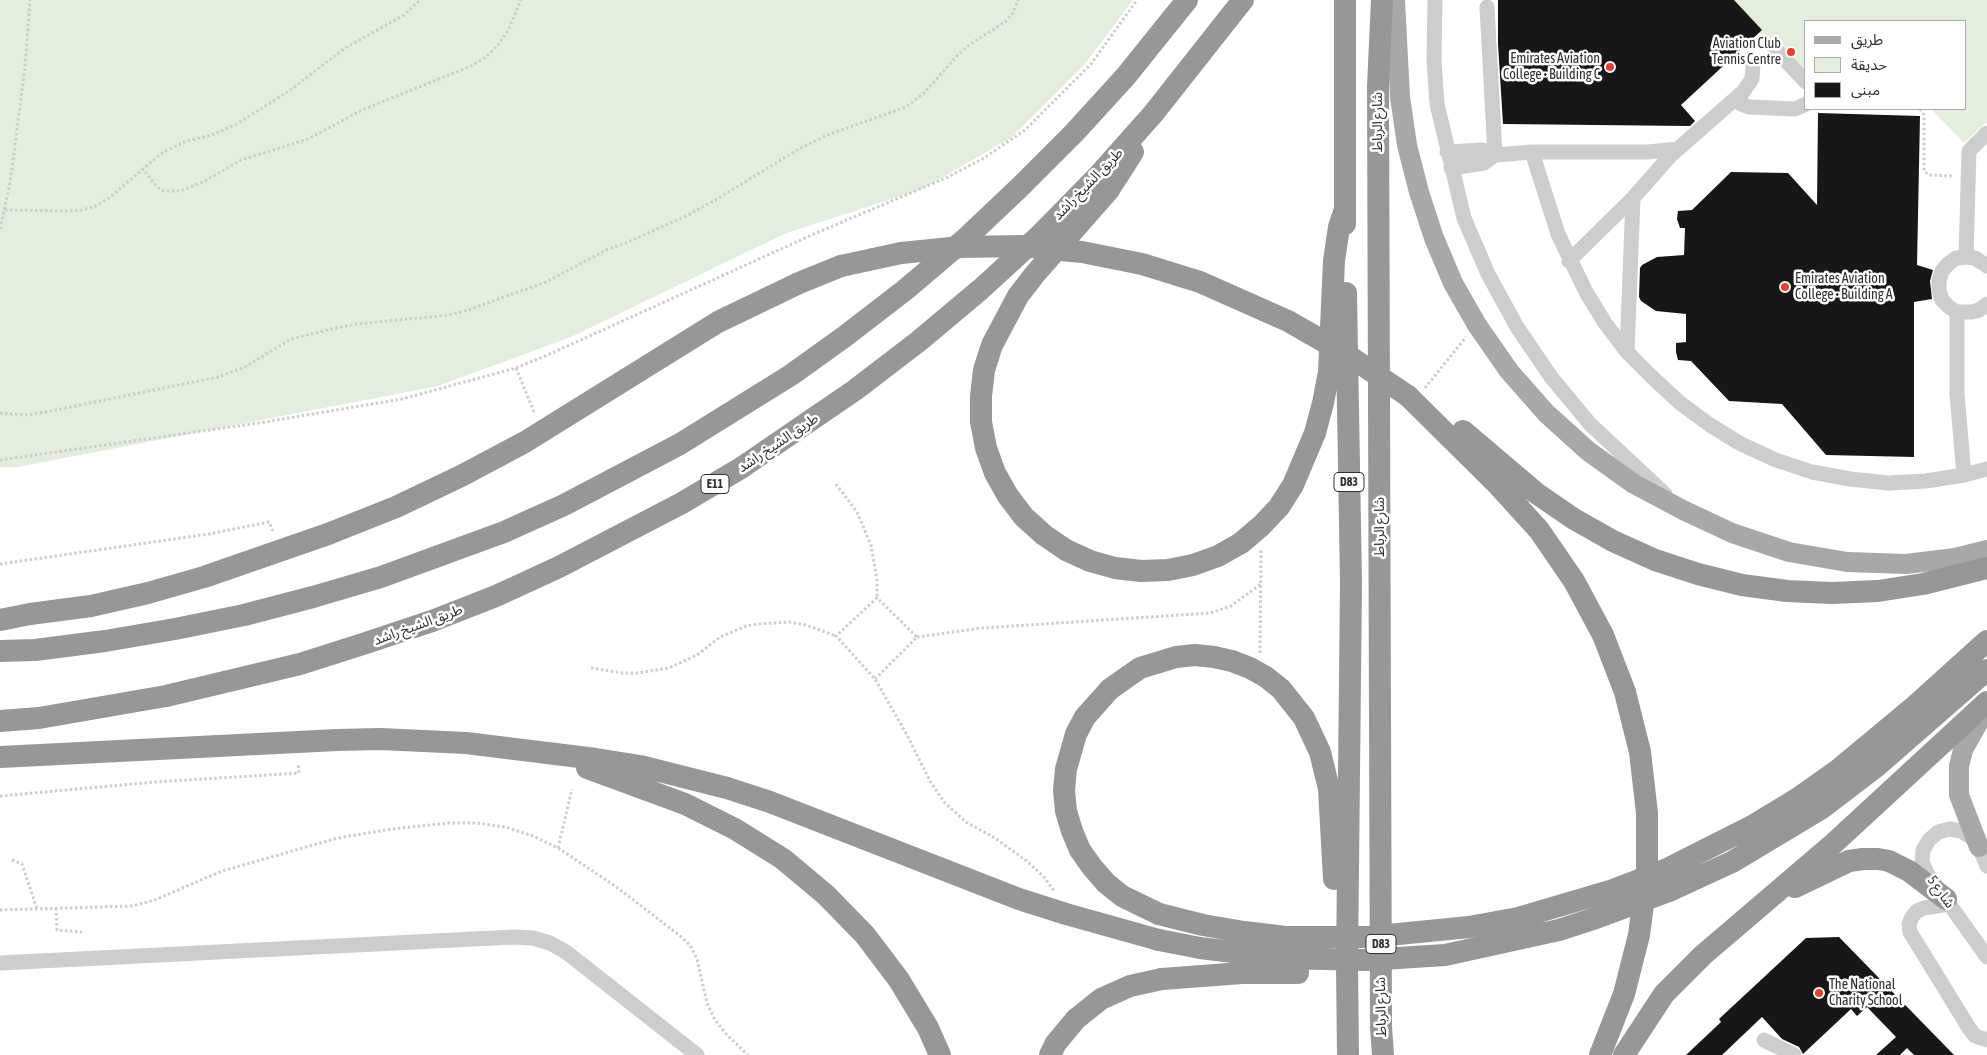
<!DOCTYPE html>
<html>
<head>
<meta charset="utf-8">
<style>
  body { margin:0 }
  #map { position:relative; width:1987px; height:1055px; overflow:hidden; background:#fff; font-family:"Asap Condensed","Noto Sans Arabic",sans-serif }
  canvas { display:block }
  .legend { position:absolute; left:1804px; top:20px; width:162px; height:90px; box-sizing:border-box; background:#fff; border:1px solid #acacac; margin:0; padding:6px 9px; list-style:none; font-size:15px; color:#303030 }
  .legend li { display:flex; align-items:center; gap:10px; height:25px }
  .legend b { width:25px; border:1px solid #acacac }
</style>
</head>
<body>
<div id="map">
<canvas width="1987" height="1055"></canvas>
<ul class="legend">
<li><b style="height:6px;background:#a8a8a8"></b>طريق</li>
<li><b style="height:14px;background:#e4eede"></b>حديقة</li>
<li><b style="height:14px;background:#171717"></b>مبنى</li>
</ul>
</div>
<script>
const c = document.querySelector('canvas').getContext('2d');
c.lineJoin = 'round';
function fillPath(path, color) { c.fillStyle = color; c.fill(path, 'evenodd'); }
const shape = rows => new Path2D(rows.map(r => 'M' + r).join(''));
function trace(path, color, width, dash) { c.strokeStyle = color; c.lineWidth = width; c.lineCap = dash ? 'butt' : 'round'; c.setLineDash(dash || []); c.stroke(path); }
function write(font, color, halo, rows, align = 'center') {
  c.font = font + ' "Asap Condensed","Noto Sans Arabic",sans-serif'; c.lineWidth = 5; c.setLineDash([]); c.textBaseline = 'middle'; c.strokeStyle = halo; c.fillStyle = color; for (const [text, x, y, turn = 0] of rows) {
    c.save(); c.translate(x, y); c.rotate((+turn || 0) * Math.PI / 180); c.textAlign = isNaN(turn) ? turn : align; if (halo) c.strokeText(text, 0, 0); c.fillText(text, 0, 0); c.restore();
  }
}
fillPath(shape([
  [0,0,1133,0,1085,64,1011,138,922,189,784,234,571,337,438,386,18,467,0,467],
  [1727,0,1987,0,1987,122,1964,143,1931,109,1966,109,1966,21,1806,21,1805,83]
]), '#e4eede');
fillPath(shape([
  [1498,0,1734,0,1762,30,1681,105,1695,121,1690,126,1503,124,1498,44],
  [1818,113,1920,116,1917,265,1933,270,1930,281,1932,299,1914,302,1914,457,1826,455,1782,404,1729,401,1691,361,1678,360,1676,352,1676,343,1686,342,1686,314,1656,311,1641,301,1639,297,1640,268,1642,265,1657,257,1684,255,1685,228,1680,228,1677,219,1678,211,1692,210,1731,172,1788,173,1817,205],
  [1839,937,1954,1055,1914,1055,1907,1048,1900,1055,1876,1055,1896,1037,1867,1007,1857,1016,1851,1009,1803,1054,1799,1047,1782,1039,1762,1017,1722,1055,1686,1055,1721,1022,1719,1019,1806,938]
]), '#171717');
trace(shape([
  [1920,109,1924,115,1924,171,1929,175,1953,176],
  [142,168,157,187,164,191,180,191,205,181,241,160,308,139,362,110,471,66,486,57,498,45,508,31,521,0],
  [5,210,67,211,82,210,96,206,109,198,163,152,187,141,212,135,235,125,289,91,345,48,404,15,420,0],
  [0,229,10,183,25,68,30,0],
  [516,368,534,412],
  [1425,388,1466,337],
  [0,413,27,415,46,412,218,377,245,367,291,339,331,329,357,324,449,315,468,310,546,282,606,250,626,243,688,215,717,199,799,149,827,135,906,107,924,93,957,56,969,45,1005,22,1013,13,1018,0],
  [0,460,259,423,402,399,516,368,550,354,814,234,946,178,984,158,1025,130,1091,64,1137,0],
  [836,484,857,512,871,545,877,580,877,598],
  [0,564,209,534,269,522,273,531],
  [917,637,982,628,1210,613,1231,606,1261,584],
  [1260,653,1261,549],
  [591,668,623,673,638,673,669,668,697,655,720,637,746,626,759,624,789,622,806,625,836,636],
  [875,679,917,637,877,598,836,636,875,679,907,735,930,781,945,803,966,822,995,838,1028,862,1044,877,1054,891],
  [0,796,155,782,299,773,298,763],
  [558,848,572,789],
  [12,860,22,864,37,909],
  [56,908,57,930,82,932],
  [0,910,132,906,155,900,222,871,338,838,392,829,449,823,477,823,505,827,533,836,558,848,615,886,679,935,690,945,697,959,707,1003,715,1020,727,1035,748,1055]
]), '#cdcdcd', 3, [2.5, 2.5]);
trace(shape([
  [1435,0,1434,61,1437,104,1464,218,1488,274,1517,327,1551,377,1590,424,1665,494],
  [1487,7,1495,155],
  [1774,48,1806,82],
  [1735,99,1741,104,1749,107,1795,109,1806,104],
  [1447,152,1482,150,1495,155],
  [1532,152,1558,234,1586,292,1605,323,1627,352,1653,378,1680,403,1710,425,1741,444,1776,460,1812,472,1850,479,1888,483,1926,481,1964,475,1987,469],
  [1451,168,1484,163,1495,155,1532,152,1648,152,1678,149],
  [1966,257,1969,151,1987,133],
  [1569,261,1633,198,1671,155,1743,92,1752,79,1753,64],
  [1987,266,1975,258,1966,257,1956,258,1948,264,1942,271,1939,281,1939,290,1942,300,1949,307,1957,312,1972,312,1979,310,1987,304],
  [1957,312,1957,394,1964,475],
  [1627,352,1633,198],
  [1987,866,1979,847,1972,838,1961,831,1950,829,1938,832,1929,840,1923,850,1922,862,1927,873,1987,957],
  [1949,904,1924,908,1917,911,1912,917,1909,924,1910,932,1969,1028,1975,1036,1987,1040],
  [0,963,514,937,533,938,550,943,566,952,697,1055],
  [1764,1040,1794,1055]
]), '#cdcdcd', 15);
trace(shape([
  [1395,0,1400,97,1407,145,1419,192,1434,238,1453,283,1477,325,1509,371,1546,413,1588,451,1634,484,1683,510,1732,533,1789,552,1847,562,1906,564,1955,558,1987,550],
  [1979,847,1959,795,1959,766,1963,750,1987,707]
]), '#a8a8a8', 20);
trace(shape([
  [1345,0,1345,224],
  [1382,0,1378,86,1381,1027,1383,1055],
  [1133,152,1108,191,1035,274,1018,296,992,345,984,370,981,396,981,422,986,448,995,473,1008,496,1024,517,1044,535,1066,550,1090,561,1115,568,1141,571,1168,570,1193,565,1218,556,1241,543,1261,526,1279,507,1293,485,1315,433,1323,403,1329,372,1334,261,1339,227,1345,209],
  [1346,293,1351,582,1347,965,1348,1055],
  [1408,396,1498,485,1539,530,1574,581,1603,635,1625,692,1640,752,1647,813,1647,874,1639,935,1624,994,1600,1055],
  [1463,431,1536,493,1574,519,1613,541,1655,560,1698,574,1742,585,1787,591,1832,593,1878,591,1923,584,1987,568],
  [0,620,30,614,91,606,148,593,204,577,328,534,396,507,461,476,525,442,718,322,799,283,841,266],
  [0,651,35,650,105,641,175,629,244,615,313,597,381,577,504,532,564,505,680,444,791,375,844,337,905,290,964,240,1020,187,1074,133,1126,76,1187,0],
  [0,721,39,718,166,696,300,664,366,643,432,621,496,596,559,567,682,503,741,468,855,390,919,341,981,289,1041,234,1097,177,1153,114,1243,0],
  [0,757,337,740,380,739,466,743,596,759,640,766,727,788,770,802,1019,899,1066,914,1159,940],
  [587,768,685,804,735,829,783,859,826,895,865,935,899,980,928,1028,940,1055],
  [1665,870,1754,825,1797,799,1838,770,1915,706,1987,641],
  [1795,887,1849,861,1863,859,1878,859,1889,861,1909,871,1946,899],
  [1669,891,1732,862,1822,808,1877,766,1987,670],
  [1159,914,1122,896,1106,883,1092,867,1080,850,1072,831,1066,811,1064,790,1066,769,1076,734,1085,717,1110,689,1140,668,1176,657,1195,655,1214,657,1232,661,1250,668,1266,677,1281,689,1304,718,1320,752,1329,789,1334,879],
  [1050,1055,1056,1043,1076,1019,1101,999,1130,986,1162,979],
  [1624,1055,1664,994,1703,955,1833,844,1987,702]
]), '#979797', 22);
trace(shape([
  [841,266,901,253,961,247,1022,246,1082,252,1142,264,1200,282,1288,321,1349,356,1408,396],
  [1159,914,1203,925,1244,932,1286,937,1368,937,1469,927,1518,918,1613,890,1665,870],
  [1159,940,1200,948,1283,958,1366,960,1445,955,1559,930,1596,918,1669,891],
  [1162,979,1242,973,1298,973]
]), '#979797', 22);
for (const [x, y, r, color] of [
  [1791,52,5,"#ea3e30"],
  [1610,67,5,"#ea3e30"],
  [1785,287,5,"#ea3e30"],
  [1819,993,5,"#ea3e30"]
]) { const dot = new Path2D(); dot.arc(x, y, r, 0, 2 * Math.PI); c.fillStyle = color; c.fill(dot); trace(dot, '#fff', 2); }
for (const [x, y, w] of [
  [1349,482,30],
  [715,484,28],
  [1381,944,30]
]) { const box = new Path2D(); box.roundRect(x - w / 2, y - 9.5, w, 19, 4); c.fillStyle = '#fff'; c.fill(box); trace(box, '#303030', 1); }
write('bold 12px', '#303030', null, [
  ["D83",1349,482],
  ["E11",715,484],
  ["D83",1381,944]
]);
write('14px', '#303030', '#fff', [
  ["Aviation Club",1781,44],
  ["Tennis Centre",1781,60],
  ["Emirates Aviation",1600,59],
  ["College - Building C",1600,75],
  ["Emirates Aviation",1795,279,"left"],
  ["College - Building A",1795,295,"left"],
  ["The National",1829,985,"left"],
  ["Charity School",1829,1001,"left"]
], 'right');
write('14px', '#303030', '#fff', [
  ["شارع الرباط",1378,122,-90],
  ["طريق الشيخ راشد",1088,184,-46],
  ["طريق الشيخ راشد",778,443,-34],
  ["شارع الرباط",1380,527,-90],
  ["طريق الشيخ راشد",418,625,-20],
  ["شارع 5",1941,892,54],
  ["شارع الرباط",1381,1007,-91]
]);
</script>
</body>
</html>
